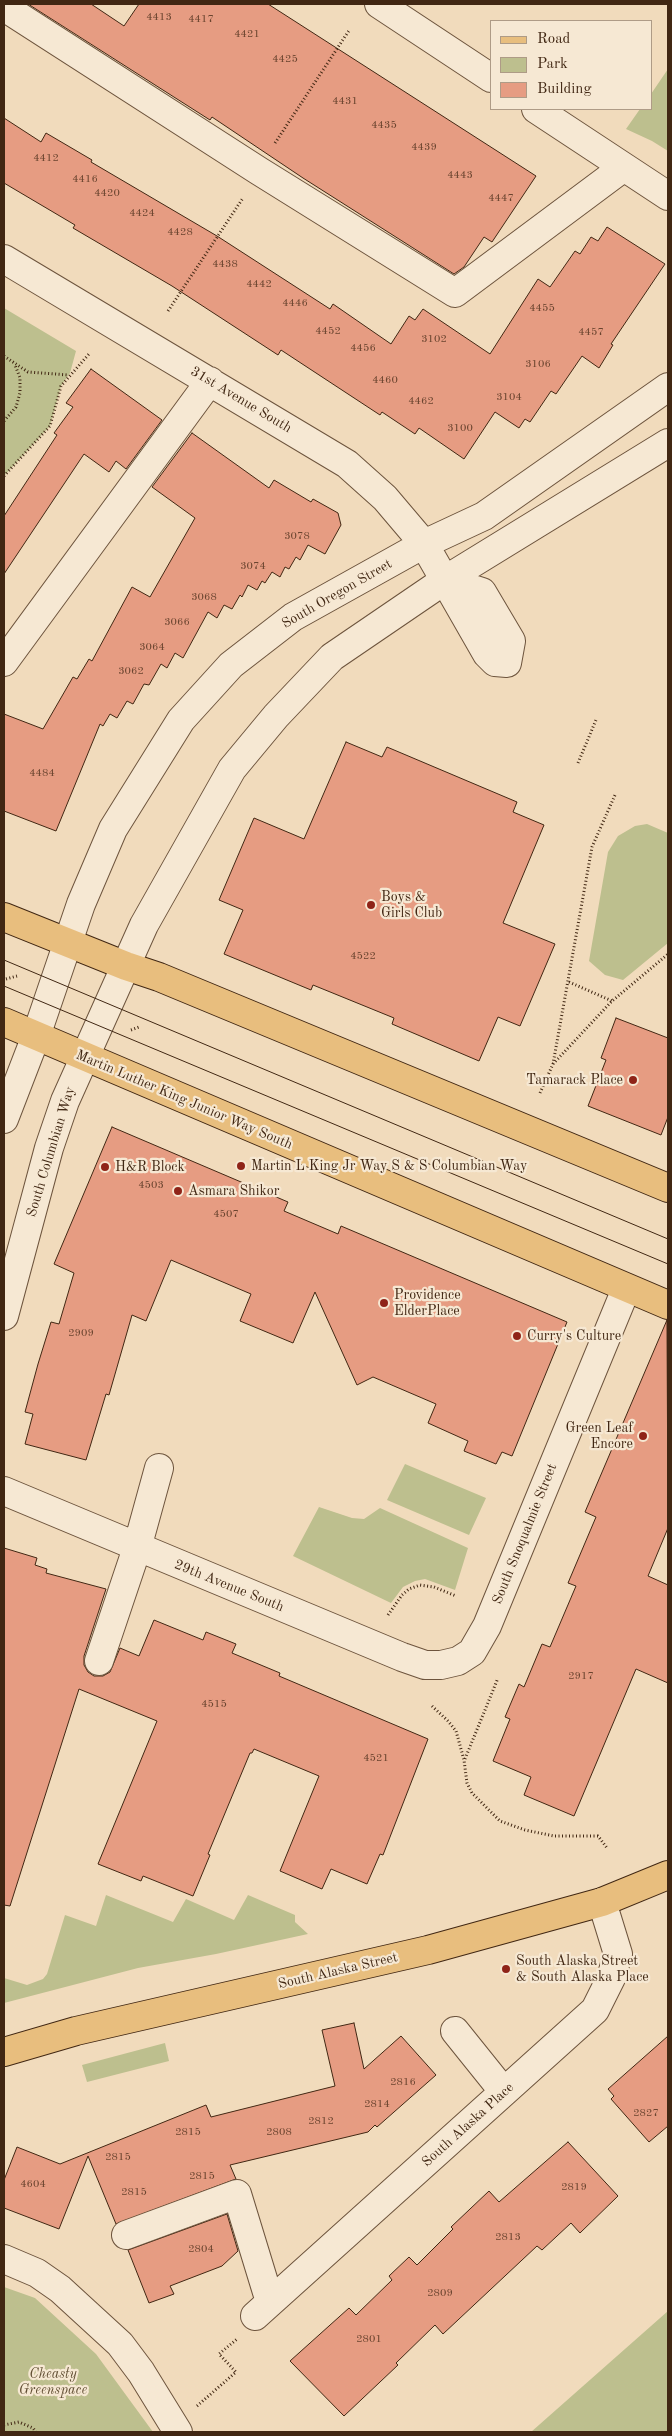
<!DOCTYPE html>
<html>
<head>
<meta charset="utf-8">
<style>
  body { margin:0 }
  #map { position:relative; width:672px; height:2436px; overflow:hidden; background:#f1dbbc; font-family:"Old Standard TT",serif }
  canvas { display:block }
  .frame { position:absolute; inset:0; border:5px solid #412713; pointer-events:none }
  .legend { position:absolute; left:490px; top:20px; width:162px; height:90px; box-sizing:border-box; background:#f6e8d3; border:1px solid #ae9b86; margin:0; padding:6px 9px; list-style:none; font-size:15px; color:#412713 }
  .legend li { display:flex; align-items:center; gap:10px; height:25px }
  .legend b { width:25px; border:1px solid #ae9b86 }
</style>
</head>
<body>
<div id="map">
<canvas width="672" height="2436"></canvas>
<div class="frame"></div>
<ul class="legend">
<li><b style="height:6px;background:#e8be7e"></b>Road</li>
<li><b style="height:14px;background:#bdbf8e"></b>Park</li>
<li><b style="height:14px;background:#e69c82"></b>Building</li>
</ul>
</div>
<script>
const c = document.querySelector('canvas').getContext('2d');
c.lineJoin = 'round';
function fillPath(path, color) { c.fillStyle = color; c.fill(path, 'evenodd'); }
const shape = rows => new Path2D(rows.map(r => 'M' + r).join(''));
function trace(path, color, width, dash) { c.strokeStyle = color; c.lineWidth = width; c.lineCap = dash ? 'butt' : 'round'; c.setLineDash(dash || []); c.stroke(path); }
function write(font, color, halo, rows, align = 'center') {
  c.font = font + ' "Old Standard TT",serif'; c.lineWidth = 4.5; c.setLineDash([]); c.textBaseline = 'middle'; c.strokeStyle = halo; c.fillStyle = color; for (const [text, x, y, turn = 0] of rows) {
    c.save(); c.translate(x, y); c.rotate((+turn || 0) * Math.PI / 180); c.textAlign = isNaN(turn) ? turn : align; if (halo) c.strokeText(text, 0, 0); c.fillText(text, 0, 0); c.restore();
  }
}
fillPath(shape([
  [668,69,668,151,652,141,626,129,640,109,651,109,651,94],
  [4,308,76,351,70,373,61,386,50,426,4,476],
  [647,824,668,833,668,943,623,980,605,975,589,961,608,852,618,836,635,826],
  [405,1464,486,1498,469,1535,387,1500],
  [319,1507,352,1518,364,1519,380,1508,468,1548,455,1590,425,1579,415,1581,403,1587,391,1603,293,1556],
  [106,1895,173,1922,186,1899,234,1920,248,1895,295,1915,295,1922,308,1934,216,1954,138,1968,4,2003,4,1978,27,1985,43,1979,47,1974,65,1915,96,1926],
  [165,2043,169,2061,87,2082,82,2065],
  [4,2287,35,2298,96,2354,153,2432,4,2432],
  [668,2311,668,2432,531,2432]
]), '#bdbf8e');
const building = shape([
  [28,4,91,4,124,26,139,4,268,4,536,176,492,242,484,237,464,267,454,274,303,178,212,117,210,120,28,4],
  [4,118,41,142,46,133,92,160,91,162,217,236,330,309,333,304,391,344,409,316,415,320,423,309,490,354,538,279,550,287,575,251,580,254,591,237,598,241,607,227,665,264,611,344,613,345,599,368,582,356,556,394,551,391,530,422,525,419,519,428,495,412,464,459,419,428,415,434,382,412,380,415,281,350,278,355,172,286,73,228,75,225,4,183,4,118],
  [91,369,162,420,126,469,116,461,109,472,84,454,4,574,4,516,57,435,54,433,73,407,66,403,91,369],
  [192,433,269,488,274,480,311,502,313,499,338,513,341,525,325,554,308,545,300,560,296,557,289,569,285,567,280,577,272,572,265,583,262,581,257,590,248,585,242,597,240,595,232,609,224,605,217,618,208,612,183,658,175,653,167,668,161,664,149,685,144,684,133,704,127,701,117,718,110,714,103,726,100,724,56,831,4,811,4,714,43,729,73,677,77,679,89,659,92,661,132,587,150,597,195,518,152,487,192,433],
  [346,742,382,757,387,747,517,802,513,812,544,825,503,923,555,944,520,1026,498,1017,479,1061,392,1024,394,1018,313,985,311,990,224,954,243,910,219,900,254,818,304,839,346,742],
  [616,1018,668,1038,668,1117,661,1135,588,1106,606,1060,601,1058,616,1018],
  [112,1127,288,1202,284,1211,338,1234,341,1226,567,1322,512,1456,502,1452,496,1464,464,1451,468,1441,428,1423,436,1404,373,1377,357,1385,315,1292,293,1343,240,1321,251,1294,171,1260,146,1321,132,1315,109,1395,106,1394,86,1460,25,1444,33,1414,25,1412,38,1364,51,1322,59,1324,74,1273,54,1264,112,1127],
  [667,1320,668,1528,648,1576,668,1585,668,1683,636,1669,574,1816,524,1795,531,1777,493,1761,510,1719,505,1717,519,1684,524,1687,542,1644,550,1647,576,1586,568,1583,596,1517,585,1512,667,1320],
  [4,1548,37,1558,35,1565,47,1569,46,1573,106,1589,84,1656,84,1665,88,1672,94,1676,103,1676,110,1672,120,1648,139,1656,154,1620,203,1640,206,1632,236,1644,232,1653,280,1673,279,1676,428,1739,383,1855,380,1854,367,1884,331,1869,322,1889,280,1871,319,1776,254,1749,252,1753,250,1753,208,1854,210,1855,193,1896,143,1876,141,1881,98,1864,157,1721,79,1689,10,1906,4,1905,4,1548],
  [354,2023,364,2069,401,2036,436,2075,377,2127,375,2125,368,2132,230,2165,236,2179,116,2224,88,2156,59,2229,4,2208,4,2180,17,2147,60,2164,206,2105,211,2117,335,2086,322,2030,354,2023],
  [668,2036,668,2126,649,2142,611,2099,614,2096,608,2089,668,2036],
  [568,2142,618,2196,580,2233,571,2223,542,2250,537,2246,443,2334,435,2325,396,2363,398,2365,344,2416,290,2361,349,2308,356,2315,392,2280,389,2276,409,2257,417,2265,453,2229,451,2227,489,2191,499,2202,568,2142],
  [227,2214,238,2251,222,2266,170,2286,174,2294,149,2303,128,2250,227,2214]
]);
fillPath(building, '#e69c82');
trace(building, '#412713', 1);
const minor = shape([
  [379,4,491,78],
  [4,7,259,171,455,293,624,167],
  [536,109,668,196],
  [4,259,347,464,385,498,424,544,487,654,495,662,507,663,511,641,482,592,445,580],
  [4,662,210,381],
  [4,1119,36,1036,81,904,113,829,181,720,231,665,293,617,424,544,484,516,668,387],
  [4,1316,49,1148,65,1101,144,925,232,769,276,716,332,657,445,580,668,443],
  [4,1491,402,1657,425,1665,441,1665,458,1661,472,1652,487,1626,626,1289],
  [99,1661,137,1548,159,1468],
  [455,2031,504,2092],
  [126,2235,237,2194,270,2302],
  [4,2259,37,2273,60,2289,120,2344,141,2372,178,2432],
  [255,2316,595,2010,611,1978,618,1954,602,1902]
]);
const major = shape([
  [4,917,126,966,159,977,668,1188],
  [4,1022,668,1305],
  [4,2052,76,2031,428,1950,602,1902,668,1875]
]);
trace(minor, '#6d543d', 30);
trace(major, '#412713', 30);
trace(shape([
  [275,143,350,29],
  [168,311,243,198],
  [4,356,28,372,68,375],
  [4,421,16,407,20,393,20,378,15,365],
  [4,476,50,426,61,386,89,354],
  [578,763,596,720],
  [6,979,17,976],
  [569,982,612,1001],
  [131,1030,139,1027],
  [553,1064,612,1001,668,954],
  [540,1093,553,1064,592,847,615,795],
  [388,1615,402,1595,409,1589,420,1585,434,1587,456,1596],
  [432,1706,448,1721,456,1731,464,1760,467,1783,472,1793,500,1821,525,1830,554,1836,598,1836,607,1848],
  [465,1759,498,1678],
  [197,2406,236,2372,219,2354,237,2339],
  [4,2425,19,2422,33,2428,36,2432]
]), '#412713', 3, [1, 2.5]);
trace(minor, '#f6e8d3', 28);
trace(major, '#e8be7e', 28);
trace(shape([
  [4,960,668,1239],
  [4,986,668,1264]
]), '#412713', 1);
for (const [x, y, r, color] of [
  [371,905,5,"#8f2418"],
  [633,1080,5,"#8f2418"],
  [241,1166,5,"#8f2418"],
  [105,1167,5,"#8f2418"],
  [178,1191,5,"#8f2418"],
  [384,1303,5,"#8f2418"],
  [517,1336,5,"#8f2418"],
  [643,1436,5,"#8f2418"],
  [506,1969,5,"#8f2418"]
]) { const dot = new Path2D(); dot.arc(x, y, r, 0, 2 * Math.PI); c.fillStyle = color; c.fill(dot); trace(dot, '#f6e8d3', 2); }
write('11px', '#6a442f', null, [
  ["4413",159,17],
  ["4417",201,19],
  ["4421",247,34],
  ["4425",285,59],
  ["4431",345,101],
  ["4435",384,125],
  ["4439",424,147],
  ["4412",46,158],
  ["4443",460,175],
  ["4416",85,179],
  ["4420",107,193],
  ["4447",501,198],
  ["4424",142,213],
  ["4428",180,232],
  ["4438",225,264],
  ["4442",259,284],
  ["4446",295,303],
  ["4455",542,308],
  ["4452",328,331],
  ["4457",591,332],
  ["3102",434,339],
  ["4456",363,348],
  ["3106",538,364],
  ["4460",385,380],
  ["3104",509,397],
  ["4462",421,401],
  ["3100",460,428],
  ["3078",297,536],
  ["3074",253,566],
  ["3068",204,597],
  ["3066",177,622],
  ["3064",152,647],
  ["3062",131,671],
  ["4484",42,773],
  ["4522",363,956],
  ["4503",151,1185],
  ["4507",226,1214],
  ["2909",81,1333],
  ["2917",581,1676],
  ["4515",214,1704],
  ["4521",376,1758],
  ["2816",403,2082],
  ["2814",377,2104],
  ["2827",646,2113],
  ["2812",321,2121],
  ["2815",188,2132],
  ["2808",279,2132],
  ["2815",118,2157],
  ["2815",202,2176],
  ["4604",33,2184],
  ["2819",574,2187],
  ["2815",134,2192],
  ["2813",508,2237],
  ["2804",201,2249],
  ["2809",440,2293],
  ["2801",369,2339]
]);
write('14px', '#412713', '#f6e8d3', [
  ["31st Avenue South",241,400,31],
  ["South Oregon Street",337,594,-30],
  ["Martin Luther King Junior Way South",184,1100,23],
  ["South Columbian Way",51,1152,-73],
  ["South Snoqualmie Street",525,1534,-68],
  ["29th Avenue South",229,1586,22],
  ["South Alaska Street",338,1971,-13],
  ["South Alaska Place",468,2125,-42]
]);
write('14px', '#412713', '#f6e8d3', [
  ["Boys &",381,897],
  ["Girls Club",381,913],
  ["Tamarack Place",623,1080,"right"],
  ["Martin L King Jr Way S & S Columbian Way",251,1166],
  ["H&R Block",115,1167],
  ["Asmara Shikor",188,1191],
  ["Providence",394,1295],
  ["ElderPlace",394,1311],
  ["Curry's Culture",527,1336],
  ["Green Leaf",633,1428,"right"],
  ["Encore",633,1444,"right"],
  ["South Alaska Street",516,1961],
  ["& South Alaska Place",516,1977]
], 'left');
write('italic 14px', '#604d32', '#f6e8d3', [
  ["Cheasty",53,2374],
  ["Greenspace",53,2390]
]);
</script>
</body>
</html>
